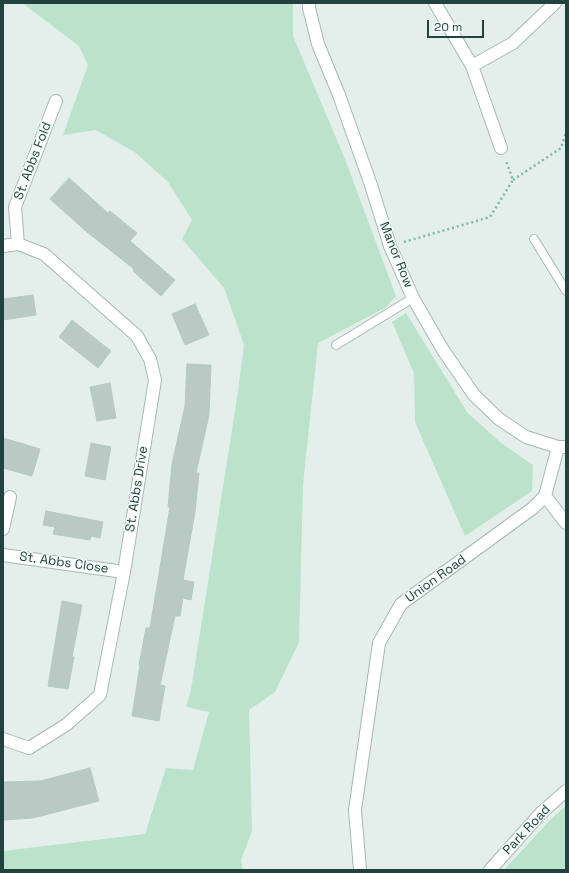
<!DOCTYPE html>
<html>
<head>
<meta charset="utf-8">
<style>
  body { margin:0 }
  #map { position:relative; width:569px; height:873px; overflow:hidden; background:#e4efeb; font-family:"Space Grotesk",sans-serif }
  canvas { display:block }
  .frame { position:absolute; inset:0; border:4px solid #21423e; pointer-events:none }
  .scale { position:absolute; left:427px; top:20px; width:57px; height:18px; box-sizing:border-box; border:2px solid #21423e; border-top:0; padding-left:5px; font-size:12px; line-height:14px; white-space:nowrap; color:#21423e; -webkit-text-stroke:3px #f5fbf9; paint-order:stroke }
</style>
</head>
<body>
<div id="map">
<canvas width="569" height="873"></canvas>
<div class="frame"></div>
<div class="scale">20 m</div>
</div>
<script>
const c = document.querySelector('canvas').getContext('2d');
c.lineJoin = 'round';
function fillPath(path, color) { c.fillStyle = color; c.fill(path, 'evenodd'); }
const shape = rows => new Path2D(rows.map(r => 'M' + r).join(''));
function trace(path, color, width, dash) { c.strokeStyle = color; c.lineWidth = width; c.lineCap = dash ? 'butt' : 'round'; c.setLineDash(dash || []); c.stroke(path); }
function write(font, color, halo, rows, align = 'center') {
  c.font = font + ' "Space Grotesk",sans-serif'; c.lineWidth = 3; c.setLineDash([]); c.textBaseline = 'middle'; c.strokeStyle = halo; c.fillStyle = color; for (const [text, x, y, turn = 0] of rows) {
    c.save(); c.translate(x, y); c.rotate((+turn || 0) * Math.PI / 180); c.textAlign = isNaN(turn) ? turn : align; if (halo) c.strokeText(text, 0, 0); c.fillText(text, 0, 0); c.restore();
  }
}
fillPath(shape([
  [22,3,293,3,293,36,345,159,396,296,385,308,318,343,303,485,299,642,275,692,249,710,252,831,241,860,243,870,3,870,3,851,145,834,166,768,193,770,209,712,186,707,191,690,237,398,244,345,224,288,182,239,192,220,168,182,136,153,96,130,63,135,88,65,79,46],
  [406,313,467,412,501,443,533,465,532,491,465,536,415,422,414,373,392,322],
  [566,806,566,870,504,870,551,819]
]), '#bbe2cb');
const building = shape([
  [69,178,108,213,110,211,137,233,130,241,175,280,161,296,133,271,134,269,87,232,50,199,69,178],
  [33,295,36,315,3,320,3,299,33,295],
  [195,304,209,335,185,345,172,314,195,304],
  [72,320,111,351,98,368,59,337,72,320],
  [187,364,211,365,209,415,196,473,199,473,195,512,183,580,194,582,191,600,183,598,180,616,175,616,160,685,165,686,159,721,132,716,140,665,139,665,146,628,150,628,170,507,168,507,172,464,185,406,187,364],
  [110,383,116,418,97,421,90,387,110,383],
  [3,438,40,449,32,476,3,468,3,438],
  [91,443,111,447,105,480,85,476,91,443],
  [46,511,103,522,100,538,91,536,90,540,53,534,55,527,43,525,46,511],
  [62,601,82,605,72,657,74,657,68,689,48,686,62,601],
  [90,768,99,801,33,818,3,820,3,782,40,781,90,768]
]);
fillPath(building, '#b9cac5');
trace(building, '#b5c9c4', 1);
const lane = shape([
  [534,239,566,291],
  [336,345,413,298]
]);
const street = shape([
  [309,3,309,8,318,44,339,95,371,185,390,246,413,298,443,350,474,395,499,419,526,437,558,447,566,447],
  [435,3,472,66,501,148],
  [472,66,513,43,555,3],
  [18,244,15,207,56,101],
  [3,246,18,244,44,254,137,336,150,359,155,380,124,572,100,695,66,725,29,748,3,739],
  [545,496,566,523],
  [3,529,10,497],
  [3,555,124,572],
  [360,870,355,810,379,643,401,604,533,508,545,496,558,447],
  [490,870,541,813,566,791]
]);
trace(lane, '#a6b8b4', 10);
trace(street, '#a6b8b4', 14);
trace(shape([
  [513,180,561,148,566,132],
  [404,242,490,217,513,180,506,161]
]), '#81b5ac', 2.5, [2, 3]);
trace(lane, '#fff', 8);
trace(street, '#fff', 12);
write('13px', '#21423e', '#f5fbf9', [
  ["St. Abbs Fold",33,161,-69],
  ["Manor Row",396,255,68],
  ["St. Abbs Drive",137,489,-81],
  ["St. Abbs Close",64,563,8],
  ["Union Road",436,579,-36],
  ["Park Road",527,830,-47]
]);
</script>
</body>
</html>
